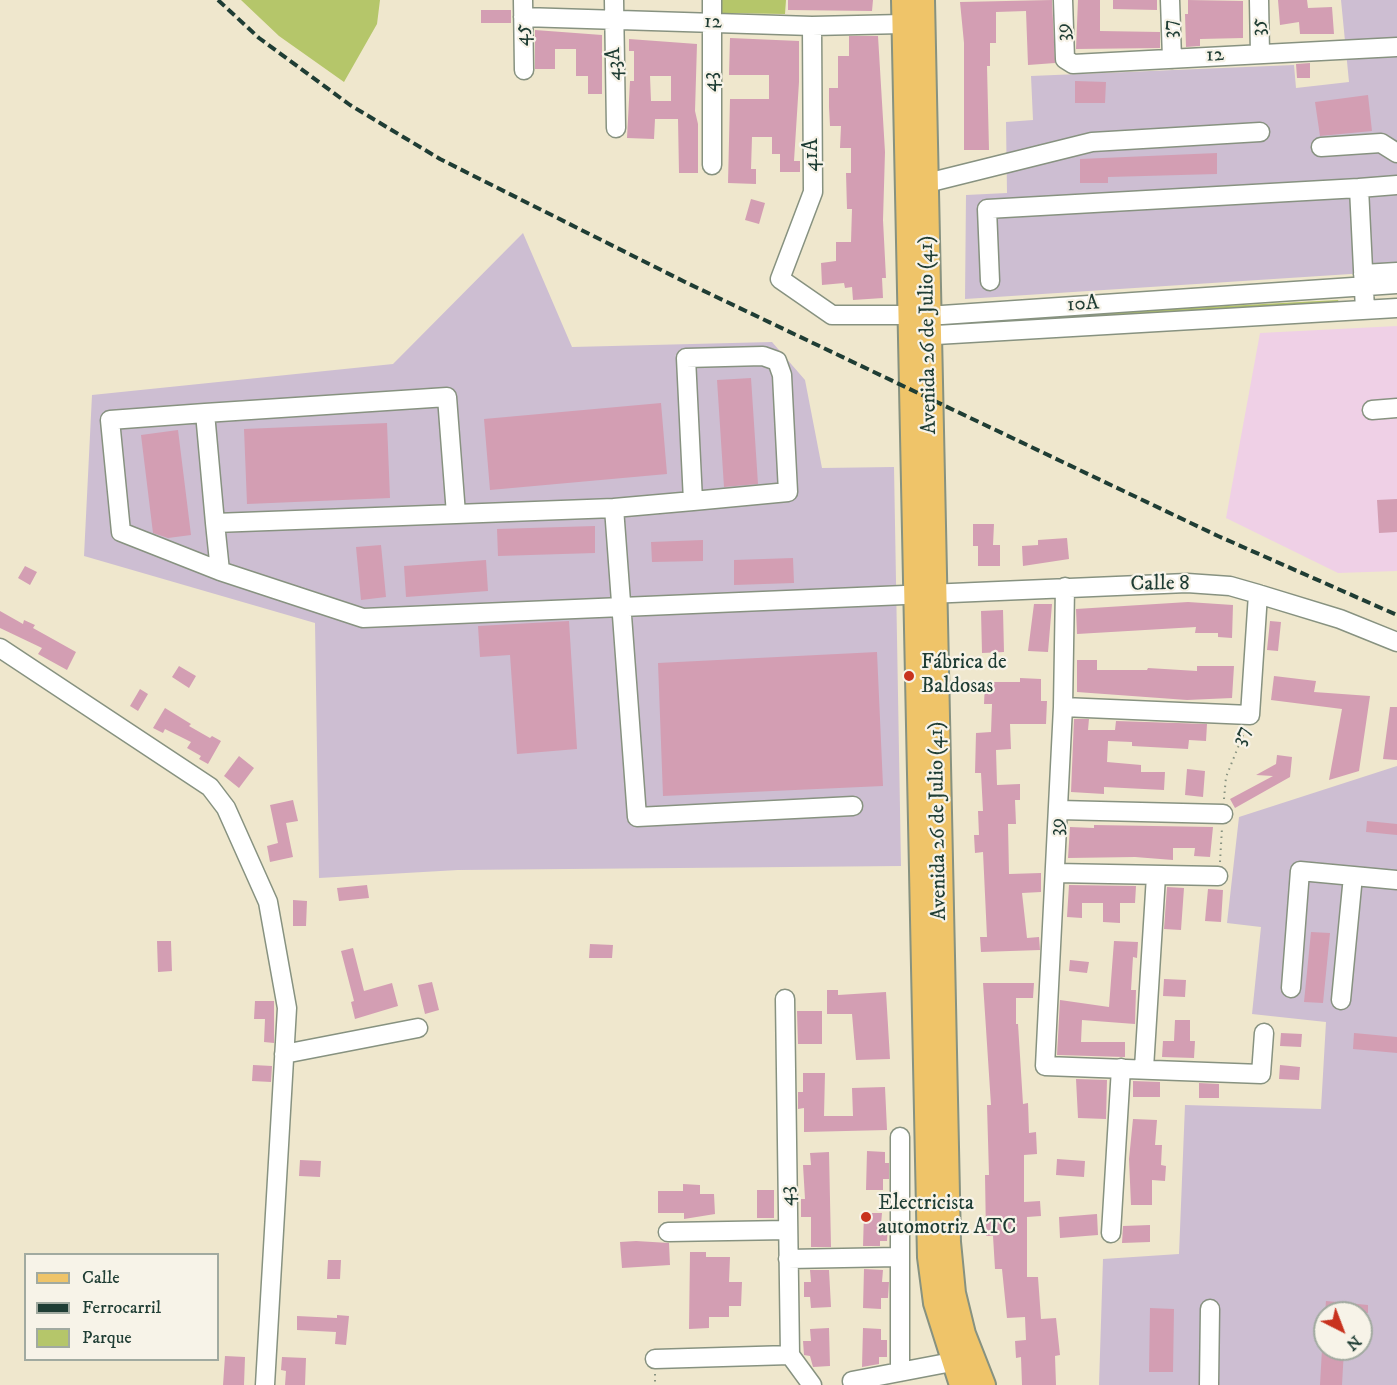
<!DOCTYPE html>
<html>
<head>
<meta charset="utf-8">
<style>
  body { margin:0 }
  #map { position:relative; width:1397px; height:1385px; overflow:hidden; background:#efe7cd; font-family:"IM FELL DW Pica",serif }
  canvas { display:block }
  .legend { position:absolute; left:24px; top:1253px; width:195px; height:108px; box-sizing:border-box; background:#f7f3e8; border:2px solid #a1aaa0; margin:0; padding:8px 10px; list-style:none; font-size:18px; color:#1f3d34 }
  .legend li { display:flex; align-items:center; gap:12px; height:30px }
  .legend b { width:30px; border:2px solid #a1aaa0 }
  .north { position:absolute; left:1313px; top:1301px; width:60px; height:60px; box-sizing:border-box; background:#f7f3e8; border:2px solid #a1aaa0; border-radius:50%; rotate:138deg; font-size:16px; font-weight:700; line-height:24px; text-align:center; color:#1f3d34 }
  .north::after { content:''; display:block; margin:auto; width:21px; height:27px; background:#c8321e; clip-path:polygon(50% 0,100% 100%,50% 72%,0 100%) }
</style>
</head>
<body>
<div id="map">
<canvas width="1397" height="1385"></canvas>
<ul class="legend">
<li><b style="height:8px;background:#efc469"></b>Calle</li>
<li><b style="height:8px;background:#1f3d34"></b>Ferrocarril</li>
<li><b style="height:16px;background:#b5c66a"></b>Parque</li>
</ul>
<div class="north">N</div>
</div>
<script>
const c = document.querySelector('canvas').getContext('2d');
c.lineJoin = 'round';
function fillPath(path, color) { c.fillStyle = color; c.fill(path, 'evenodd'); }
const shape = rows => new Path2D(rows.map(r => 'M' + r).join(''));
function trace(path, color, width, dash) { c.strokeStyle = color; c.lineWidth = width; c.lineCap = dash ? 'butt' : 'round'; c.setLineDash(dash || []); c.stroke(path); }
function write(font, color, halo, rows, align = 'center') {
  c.font = font + ' "IM FELL DW Pica",serif'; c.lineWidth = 4.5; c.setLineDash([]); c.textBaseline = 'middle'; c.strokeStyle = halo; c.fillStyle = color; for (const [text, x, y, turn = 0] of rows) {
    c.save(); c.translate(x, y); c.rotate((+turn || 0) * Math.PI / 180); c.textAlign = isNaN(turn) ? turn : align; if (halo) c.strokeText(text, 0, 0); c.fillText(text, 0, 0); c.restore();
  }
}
fillPath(shape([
  [1397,326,1397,571,1338,573,1226,518,1260,333]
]), '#efd0e6');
fillPath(shape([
  [1341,0,1397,0,1397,271,965,299,966,195,1007,193,1006,122,1033,120,1031,76,1294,65,1296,88,1349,82],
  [523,233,572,347,772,342,805,380,822,468,894,467,901,866,458,870,319,878,315,623,84,556,92,395,393,364],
  [1397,766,1397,1385,1099,1385,1103,1259,1179,1254,1185,1105,1321,1109,1326,1022,1252,1014,1261,927,1227,923,1239,817],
  [1325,1313,1361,1313,1361,1349,1325,1349]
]), '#cdbed2');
fillPath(shape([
  [241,0,380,0,377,24,344,82,279,36],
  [720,0,786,0,785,14,720,13],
  [1338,300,1340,304,1005,324,1004,318]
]), '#b5c66a');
fillPath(shape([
  [788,0,873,0,872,11,788,10],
  [1052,0,1055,63,1028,65,1026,11,996,12,996,43,990,43,990,66,987,66,989,150,964,150,964,43,960,2],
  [1078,0,1100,0,1100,31,1160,32,1160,48,1076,49],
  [1113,0,1157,0,1157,10,1113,9],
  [1188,0,1243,1,1243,38,1200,39,1200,46,1186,47,1185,14,1188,14],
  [1278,0,1307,0,1308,8,1332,7,1334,34,1300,34,1299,22,1280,25],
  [481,10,511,10,511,23,481,23],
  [535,30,602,35,602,94,588,94,588,76,576,76,576,49,555,49,555,69,535,69],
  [849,36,878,36,885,152,883,220,886,278,882,278,883,298,853,300,852,287,845,288,844,283,822,285,821,263,836,261,836,242,851,242,852,209,847,209,846,173,851,173,851,148,840,148,841,126,830,126,829,107,829,88,838,88,838,56,849,56],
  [730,38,799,41,799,82,794,161,800,161,800,172,780,172,780,154,772,154,772,137,752,137,751,169,756,169,756,184,728,183,730,99,769,99,769,75,729,75],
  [629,39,697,44,695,111,698,124,698,173,679,173,678,119,655,119,654,139,627,138,630,81,634,81,634,51,629,51],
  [650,76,671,76,671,101,651,101],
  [1310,63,1310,78,1297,78,1296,64],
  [1075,81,1106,82,1105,103,1075,103],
  [1368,95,1372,131,1320,136,1315,102],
  [1217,153,1217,174,1108,177,1108,183,1080,183,1080,159],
  [751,199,765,203,759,224,745,220],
  [751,378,758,484,724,487,717,380],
  [661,403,667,474,490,490,484,419],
  [387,423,390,498,247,504,244,429],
  [178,430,191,535,168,538,153,533,141,435],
  [1397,499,1397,532,1379,533,1377,500],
  [973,524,994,524,993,545,1000,545,1000,566,978,566,978,546,973,546],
  [595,526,595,553,498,556,497,529],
  [1067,538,1069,559,1023,566,1022,546,1038,545,1038,540],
  [703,540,703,561,652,562,651,542],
  [381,545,386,597,361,600,356,547],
  [793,558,794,583,734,585,734,560],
  [486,560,488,591,406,597,404,566],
  [25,566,37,572,30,585,18,578],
  [1188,602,1233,605,1232,638,1218,637,1218,633,1195,633,1196,627,1077,634,1076,609],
  [1034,604,1052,604,1048,652,1028,651],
  [1003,610,1004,652,982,653,981,611],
  [0,611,23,624,24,620,35,625,33,628,76,652,67,670,38,654,42,648,0,628],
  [569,621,577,749,517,754,510,655,480,657,478,626],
  [1270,621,1281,622,1278,651,1267,650],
  [877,652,883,786,663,796,658,663],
  [1077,660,1097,660,1097,670,1147,670,1148,668,1197,671,1197,666,1234,666,1232,698,1187,700,1077,692],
  [179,666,196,676,189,688,172,677],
  [1274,676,1316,681,1314,692,1370,696,1359,771,1329,780,1342,709,1271,700],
  [1020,678,1041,679,1041,701,1047,701,1046,724,1010,724,1011,749,996,750,997,785,1020,784,1020,800,1015,800,1016,824,1008,824,1009,874,1041,873,1041,892,1022,893,1027,938,1039,937,1040,950,981,952,980,937,987,937,983,852,975,853,974,835,979,835,978,811,983,811,981,773,975,773,976,733,991,732,992,704,984,704,985,682,1020,682],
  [140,689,148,694,138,711,130,706],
  [1390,707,1397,707,1397,760,1383,759],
  [165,708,191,724,189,726,210,738,212,736,221,741,208,764,199,759,201,756,187,748,191,742,165,729,163,733,153,728],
  [1074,719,1089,719,1088,730,1115,730,1116,721,1207,724,1206,741,1189,740,1188,749,1132,746,1132,742,1108,741,1107,762,1141,765,1141,772,1165,772,1164,790,1104,787,1104,794,1071,792],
  [1277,755,1292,757,1290,777,1235,808,1230,799,1273,776,1256,775,1276,764],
  [239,756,254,768,239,788,224,776],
  [1187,769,1205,771,1203,797,1185,795],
  [293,800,298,821,286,823,293,857,270,862,267,846,278,843,270,805],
  [1367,821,1397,824,1397,835,1366,832],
  [1094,825,1213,827,1210,857,1194,856,1195,848,1173,848,1173,860,1135,857,1068,858,1070,827,1094,828],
  [367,885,369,898,339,901,337,888],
  [1069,885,1136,886,1135,903,1120,903,1120,923,1103,922,1103,903,1082,903,1082,918,1067,917],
  [1167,887,1184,888,1181,930,1164,929],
  [1208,889,1223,890,1221,922,1205,921],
  [293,900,307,901,306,926,293,926],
  [1311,932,1330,933,1323,1003,1304,1002],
  [157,941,171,941,172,971,158,972],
  [1114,941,1138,942,1137,958,1133,957,1131,990,1136,990,1135,1024,1082,1020,1081,1042,1125,1042,1125,1057,1057,1055,1060,1000,1109,1007],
  [590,944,613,945,612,958,589,958],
  [353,948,364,991,392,983,398,1006,355,1019,351,1002,354,1001,341,951],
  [1070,960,1089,962,1087,973,1069,971],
  [1164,979,1186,980,1185,997,1163,996],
  [432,982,439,1010,425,1014,418,985],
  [983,983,1034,983,1033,998,1016,998,1016,1024,1018,1024,1023,1104,1028,1103,1029,1133,1036,1132,1037,1154,1024,1155,1024,1202,1040,1201,1041,1216,1027,1217,1027,1277,1038,1277,1041,1319,1056,1318,1060,1355,1055,1356,1056,1385,1022,1385,1021,1357,1016,1358,1015,1341,1026,1340,1025,1317,1007,1318,1002,1269,995,1269,993,1236,986,1236,985,1175,989,1175,987,1105,991,1105],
  [827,990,838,990,838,995,886,992,890,1059,856,1060,852,1014,827,1014],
  [255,1001,274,1001,274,1043,264,1042,265,1019,254,1019],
  [797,1011,822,1011,822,1044,798,1044],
  [1175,1020,1190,1020,1190,1041,1195,1041,1194,1058,1162,1057,1163,1041,1174,1041],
  [1281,1033,1302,1034,1301,1047,1280,1046],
  [1354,1033,1397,1037,1397,1053,1353,1049],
  [253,1065,272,1066,271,1082,252,1081],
  [1280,1065,1300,1067,1299,1080,1279,1079],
  [803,1073,825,1073,824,1116,853,1116,852,1088,885,1087,887,1130,804,1132,804,1108,798,1109,798,1092,803,1092],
  [1076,1079,1107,1080,1106,1119,1078,1118],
  [1133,1081,1160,1082,1160,1097,1133,1097],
  [1199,1083,1219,1084,1219,1098,1199,1098],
  [1133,1119,1157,1120,1155,1145,1162,1145,1161,1165,1166,1166,1165,1181,1152,1180,1152,1205,1131,1205,1129,1159],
  [867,1151,885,1152,885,1163,889,1163,889,1179,883,1179,883,1190,866,1190],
  [829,1152,831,1247,811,1247,811,1217,801,1217,801,1199,805,1199,803,1165,811,1165,810,1153],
  [1057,1159,1085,1161,1084,1177,1056,1175],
  [300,1160,321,1161,320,1177,299,1176],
  [683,1184,700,1185,700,1194,714,1194,715,1214,684,1219,684,1213,658,1213,658,1191,683,1191],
  [757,1190,774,1190,774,1218,757,1218],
  [864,1213,882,1213,881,1224,888,1224,887,1241,880,1241,880,1246,863,1246],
  [1097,1214,1098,1235,1060,1238,1059,1217],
  [1150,1225,1150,1242,1122,1243,1123,1226],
  [636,1241,669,1243,670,1265,622,1268,620,1242],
  [690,1252,706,1252,706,1257,730,1257,729,1282,742,1282,741,1306,729,1306,729,1317,709,1317,709,1328,689,1329],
  [328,1260,341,1260,340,1279,327,1279],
  [864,1269,883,1270,882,1282,889,1282,888,1298,881,1298,881,1309,863,1308],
  [810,1270,829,1270,831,1307,811,1308,810,1297,804,1297,804,1282,811,1282],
  [1326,1301,1368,1305,1368,1313,1325,1313],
  [1150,1308,1174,1309,1173,1372,1149,1372],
  [337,1315,349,1316,346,1345,335,1344,336,1332,297,1330,297,1316,337,1318],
  [829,1328,830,1366,813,1367,810,1356,804,1355,803,1341,811,1341,810,1329],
  [863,1328,881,1329,881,1340,887,1340,887,1357,879,1357,879,1364,862,1367],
  [1322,1349,1344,1349,1342,1385,1320,1385],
  [225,1356,245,1357,244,1385,223,1385],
  [282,1357,306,1358,305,1385,285,1385,286,1371,281,1370]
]), '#d39eb3');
const minor = shape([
  [523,0,524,70],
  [614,0,616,128],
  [1063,0,1065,59,1073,64,1397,47],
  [1170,0,1172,59],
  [1259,0,1260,54],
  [523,17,812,26,903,24],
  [812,26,813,192,780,279,832,315,942,315,1397,284],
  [1321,147,1381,143,1397,153],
  [712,165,712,0],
  [927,183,1092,142,1260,132],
  [1359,188,1397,185],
  [1363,274,1397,272],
  [990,281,987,209,1359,188,1365,310],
  [919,336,1397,308],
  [1372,410,1397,408],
  [205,413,110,420,121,532,220,571,363,618,1187,583,1230,586,1258,594,1340,619,1397,642],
  [693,501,686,358,763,356,777,361,782,375,788,492,693,501,614,508,637,817,853,806],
  [456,514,447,397,205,413,215,523,456,514,614,508],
  [215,523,220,571],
  [1065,587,1063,707,1045,1066,1261,1074,1264,1033],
  [0,648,210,787,226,808,268,902,287,1008,265,1385],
  [1063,707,1250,715,1258,594],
  [1059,810,1223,814],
  [1055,873,1218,876],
  [1291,988,1300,871,1397,880],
  [785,999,790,1355,812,1385],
  [1341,1000,1353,876],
  [284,1054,418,1028],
  [1144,1068,1156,876],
  [668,1232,788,1230],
  [1111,1233,1121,1068],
  [788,1259,898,1257],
  [655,1359,790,1355],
  [900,1372,900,1137],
  [852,1381,952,1362],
  [1209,1385,1210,1309]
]);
const major = shape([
  [903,0,929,1257,935,1303,961,1385],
  [923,0,949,1242,954,1293,964,1334,984,1385]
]);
trace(minor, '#879280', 21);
trace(major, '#879280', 26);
trace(shape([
  [1224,799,1226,777,1245,730],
  [1220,862,1222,828],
  [655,1374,655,1385]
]), '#879280', 2, [1.5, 4.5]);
trace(minor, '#fff', 18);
trace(major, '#efc469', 22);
trace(shape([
  [218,0,259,38,350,105,440,159,685,282,1218,536,1397,615]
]), '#1f3d34', 4, [9, 4.5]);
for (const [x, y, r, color] of [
  [909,676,6,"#c8321e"],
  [866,1217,6,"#c8321e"]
]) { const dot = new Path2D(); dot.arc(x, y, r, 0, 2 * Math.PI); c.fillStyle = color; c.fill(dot); trace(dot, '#f7f3e8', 2); }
write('21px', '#1f3d34', '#f7f3e8', [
  ["12",713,23,2],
  ["35",1259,27,-92],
  ["37",1171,29,-91],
  ["39",1064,32,-92],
  ["45",524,35,-90],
  ["12",1215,56,-3],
  ["43A",615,64,-91],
  ["43",712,82,-90],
  ["41A",813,155,-90],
  ["10A",1083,305,-4],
  ["Avenida 26 de Julio (41)",929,335,-91],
  ["Calle 8",1160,585,-1],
  ["37",1242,736,-68],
  ["Avenida 26 de Julio (41)",939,821,-91],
  ["39",1058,827,-87],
  ["43",788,1196,-91]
]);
write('21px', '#1f3d34', '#f7f3e8', [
  ["Fábrica de",921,664],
  ["Baldosas",921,688],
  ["Electricista",878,1205],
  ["automotriz ATC",878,1229]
], 'left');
</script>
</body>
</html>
